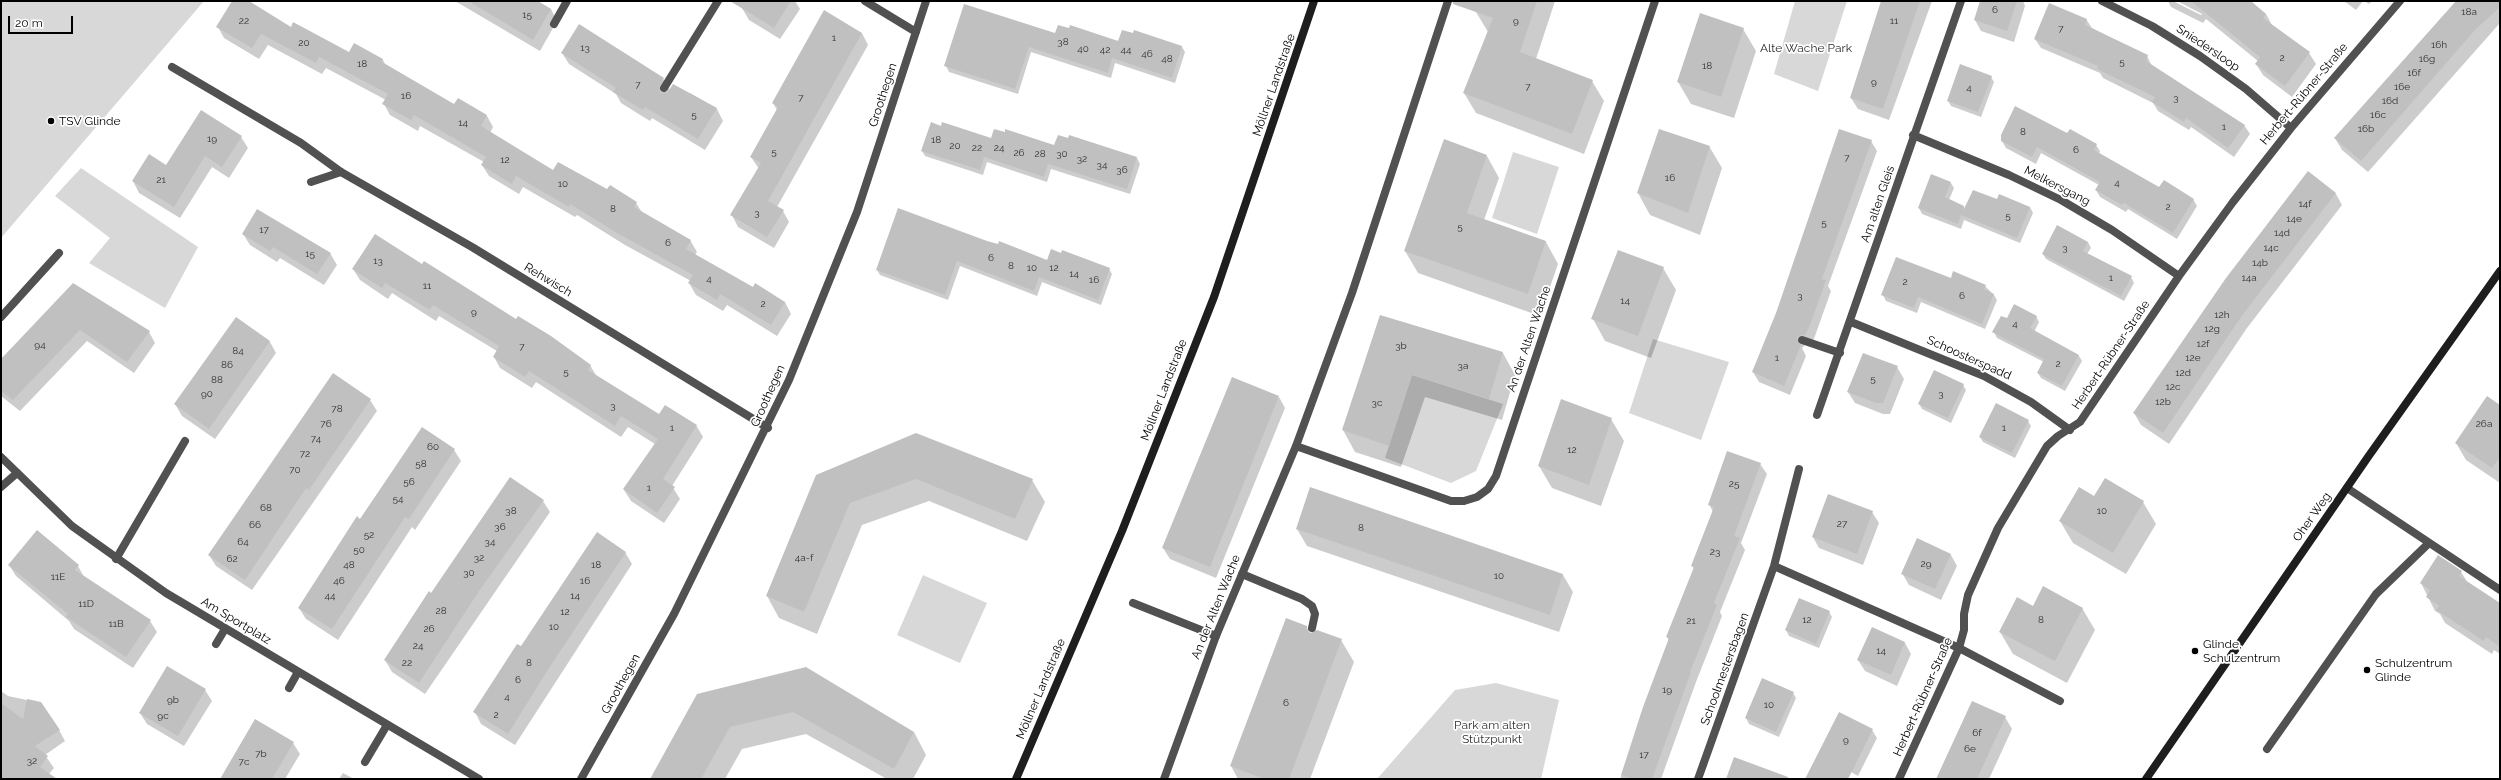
<!DOCTYPE html>
<html>
<head>
<meta charset="utf-8">
<style>
  body { margin:0 }
  #map { position:relative; width:2501px; height:780px; overflow:hidden; background:#fff; font-family:Raleway,sans-serif }
  canvas { display:block }
  .frame { position:absolute; inset:0; border:2px solid #000; pointer-events:none }
  .scale { position:absolute; left:8px; top:16px; width:65px; height:18px; box-sizing:border-box; border:2px solid #000; border-top:0; padding-left:5px; font-size:12px; line-height:14px; white-space:nowrap; color:#000; -webkit-text-stroke:3px #fff; paint-order:stroke }
</style>
</head>
<body>
<div id="map">
<canvas width="2501" height="780"></canvas>
<div class="frame"></div>
<div class="scale">20 m</div>
</div>
<script>
const c = document.querySelector('canvas').getContext('2d');
c.lineJoin = 'round';
function fillPath(path, color) { c.fillStyle = color; c.fill(path, 'evenodd'); }
const shape = rows => new Path2D(rows.map(r => 'M' + r).join(''));
function trace(path, color, width, dash) { c.strokeStyle = color; c.lineWidth = width; c.lineCap = dash ? 'butt' : 'round'; c.setLineDash(dash || []); c.stroke(path); }
function write(font, color, halo, rows, align = 'center') {
  c.font = font + ' Raleway,sans-serif'; c.lineWidth = 3.5; c.setLineDash([]); c.textBaseline = 'middle'; c.strokeStyle = halo; c.fillStyle = color; for (const [text, x, y, turn = 0] of rows) {
    c.save(); c.translate(x, y); c.rotate((+turn || 0) * Math.PI / 180); c.textAlign = isNaN(turn) ? turn : align; if (halo) c.strokeText(text, 0, 0); c.fillText(text, 0, 0); c.restore();
  }
}
fillPath(shape([
  [1,1,204,1,1,238],
  [1795,1,1847,1,1818,91,1774,74],
  [1513,152,1559,167,1537,234,1492,218],
  [81,168,198,247,165,308,89,263,110,238,55,196],
  [1653,339,1729,362,1701,440,1629,413],
  [1412,375,1503,404,1476,471,1451,483,1385,458],
  [923,575,987,603,960,663,897,635],
  [1496,683,1559,700,1541,779,1377,779,1455,690]
]), '#d8d8d8');
fillPath(shape([
  [233,1,247,1,291,28,350,53,383,60,386,66,455,105,458,99,487,116,493,127,490,133,554,171,636,203,643,214,690,240,697,252,695,255,753,289,785,302,791,314,777,336,727,305,723,311,696,295,689,283,691,281,625,245,577,215,575,217,523,187,519,194,489,176,482,165,484,162,420,126,418,131,390,115,384,104,386,100,326,68,322,74,268,45,259,59,224,38,218,27],
  [455,1,536,1,551,9,557,21,540,51],
  [747,1,795,1,800,9,780,39,749,20,742,8],
  [1480,1,1555,1,1536,59,1592,81,1604,101,1584,154,1476,113,1464,93,1488,32,1476,12],
  [1882,1,1932,1,1889,120,1858,109,1851,98],
  [1981,1,2023,1,2025,6,2014,42,1981,31,1975,20],
  [2168,1,2173,1,2201,15,2202,14,2177,1,2249,1,2266,14,2272,25,2309,53,2316,64,2292,97,2263,75,2256,64,2258,61,2206,19,2203,23,2171,7],
  [2344,1,2363,1,2356,10],
  [2364,1,2372,1,2369,4],
  [2457,1,2500,1,2500,23,2368,172,2342,150,2335,138],
  [2086,19,2092,28,2147,56,2152,66,2244,125,2250,134,2234,157,2191,127,2189,130,2158,111,2153,103,2103,78,2100,73,2041,48,2035,39],
  [1743,29,1756,51,1734,118,1691,104,1678,82],
  [862,33,868,45,777,207,783,211,789,222,774,248,738,227,732,215,759,169,751,157,777,110,773,103],
  [1056,35,1182,47,1185,52,1175,83,1115,63,1111,78,1031,52,1018,94,949,72,946,66],
  [562,53,663,79,670,90,684,103,690,93,717,109,723,121,705,150,652,118,650,121,621,103,616,94,569,64],
  [1991,77,1994,82,1981,117,1951,106,1948,101],
  [942,127,992,140,1055,146,1069,139,1070,136,1137,158,1140,164,1130,194,1051,169,1047,182,987,162,983,175,925,156,922,151],
  [2068,135,2096,145,2100,151,2099,154,2160,189,2193,199,2197,206,2177,239,2128,209,2126,212,2100,197,2096,190,2099,185,2041,153,2036,164,2006,148,2002,141],
  [241,137,248,148,229,178,212,167,180,218,139,193,133,181],
  [1871,141,1877,151,1828,286,1831,291,1815,336,1811,345,1806,344,1802,348,1806,356,1790,395,1759,382,1753,372],
  [1709,146,1722,168,1700,235,1650,215,1638,193],
  [1487,156,1499,178,1484,220,1546,242,1558,264,1540,316,1418,273,1405,251],
  [2308,173,2336,194,2342,205,2247,328,2169,444,2141,425,2134,413],
  [1951,183,1954,188,1949,200,1965,208,1997,201,2030,207,2033,213,2020,243,1964,220,1961,229,1922,214,1919,208],
  [243,234,330,253,337,265,324,285,280,258,277,262,250,245],
  [986,242,1047,261,1109,269,1112,274,1101,305,1042,282,1037,296,960,266,948,300,880,275,877,270],
  [2088,242,2091,248,2087,254,2131,277,2134,283,2124,301,2046,259,2043,254],
  [422,265,590,365,597,377,659,415,696,425,703,437,672,486,680,499,664,523,631,501,624,490,655,444,628,427,621,437,536,382,532,388,500,368,494,357,497,351,439,316,436,321,392,293,388,299,360,280,353,269],
  [1663,268,1676,290,1651,358,1605,341,1593,319],
  [1951,279,1985,286,1994,295,1997,300,1985,329,1921,302,1917,313,1886,301,1883,295],
  [73,284,149,332,155,343,134,373,87,341,20,411,1,396,1,361],
  [1380,316,1503,353,1515,375,1502,420,1425,397,1401,467,1355,452,1343,430],
  [2036,316,2039,322,2034,332,2079,356,2082,361,2065,391,2041,378,2038,373,2044,362,1997,338,1994,332,2007,320],
  [236,318,270,342,276,353,215,439,182,416,175,404],
  [1897,367,1904,379,1890,414,1883,414,1855,403,1848,392],
  [1963,385,1966,390,1951,423,1922,409,1919,404],
  [1279,397,1285,408,1216,578,1170,559,1163,548],
  [370,400,377,411,252,590,216,566,209,555],
  [2500,406,2500,483,2466,460,2456,443],
  [1611,419,1624,441,1601,506,1552,488,1539,466],
  [2028,421,2031,426,2015,458,1983,442,1980,437],
  [422,429,454,450,461,461,415,530,412,527,338,640,306,619,299,608],
  [1760,464,1767,474,1741,543,1745,550,1720,612,1722,616,1696,682,1661,779,1620,779,1669,641,1667,637,1694,569,1692,566,1713,512,1709,504],
  [817,476,1032,480,1045,502,1027,541,929,501,862,525,817,634,779,618,767,596],
  [1311,488,1563,575,1573,592,1559,632,1307,546,1297,529],
  [2094,498,2143,502,2156,524,2126,574,2073,543,2060,521],
  [543,501,550,512,425,694,392,672,385,660,431,594],
  [1872,512,1879,523,1863,565,1819,548,1813,537],
  [625,552,632,564,515,745,481,724,475,712,521,648],
  [1951,555,1957,566,1941,600,1909,585,1902,573],
  [9,565,78,566,84,577,150,621,157,632,133,668,74,629,69,621,16,576],
  [2461,572,2468,583,2500,606,2500,654,2494,650,2492,654,2445,623,2440,614,2435,611,2421,583],
  [2082,608,2095,630,2067,683,2013,654,2000,632],
  [1829,612,1832,617,1819,648,1789,636,1786,630],
  [1306,627,1311,634,1341,640,1354,662,1310,779,1238,779,1231,766],
  [1872,628,1905,643,1911,654,1897,686,1865,671,1858,660],
  [205,690,212,701,184,746,147,724,140,713],
  [1,691,8,696,41,703,59,730,65,741,45,755,54,768,49,774,56,779,5,779,1,776],
  [1793,693,1796,698,1779,737,1749,724,1746,718],
  [698,695,914,732,926,755,913,779,887,779,806,734,742,749,725,779,651,779],
  [2005,717,2012,729,1989,779,1938,779],
  [1872,730,1877,738,1858,776,1851,772,1847,779,1807,779],
  [293,743,300,754,285,779,222,779],
  [343,773,354,779,339,779]
]), '#0003');
fillPath(shape([
  [232,1,249,1,291,27,293,22,349,52,354,43,383,59,382,62,454,104,458,98,487,115,481,126,553,170,558,162,607,189,610,185,637,202,634,207,691,240,686,249,753,287,755,283,785,302,771,325,720,294,717,300,688,283,693,275,617,233,570,204,569,207,516,176,512,184,481,165,486,157,414,115,411,120,382,104,388,94,319,57,316,63,261,34,252,48,216,27],
  [468,1,538,1,551,9,533,40],
  [730,1,791,1,774,28],
  [1453,1,1537,1,1520,52,1593,80,1572,134,1463,93,1493,18,1453,4],
  [1881,1,1920,1,1883,109,1850,98],
  [1980,1,2017,1,2007,31,1974,20],
  [2191,1,2251,1,2266,14,2263,18,2310,52,2285,86,2255,64,2260,57],
  [2456,1,2500,1,2500,7,2475,30,2361,161,2334,138],
  [2049,3,2087,19,2085,25,2148,55,2146,61,2245,125,2228,148,2186,118,2184,122,2152,102,2155,97,2097,69,2098,66,2034,39],
  [964,4,1055,33,1058,25,1069,28,1070,25,1118,41,1122,30,1133,33,1134,30,1182,46,1172,78,1112,58,1108,73,1029,47,1015,89,944,66],
  [824,10,862,33,768,201,784,210,767,237,730,215,761,163,750,157,778,107,772,103],
  [1700,13,1744,28,1721,97,1677,82],
  [579,24,664,78,659,87,661,93,667,93,673,84,717,108,698,139,645,107,643,110,613,92,616,88,561,53],
  [1960,64,1992,76,1978,112,1947,101],
  [2015,106,2067,133,2070,129,2097,144,2094,150,2159,187,2164,180,2194,199,2173,233,2124,203,2122,205,2095,190,2100,182,2037,147,2032,157,2001,141,2001,135],
  [201,110,242,136,222,167,205,156,174,207,132,181,149,154,166,165],
  [931,122,941,126,942,122,991,138,994,129,1005,132,1005,129,1054,145,1058,135,1068,138,1069,135,1137,157,1127,189,1048,164,1044,177,984,157,980,170,921,151],
  [1659,129,1710,146,1688,213,1637,193],
  [1839,129,1872,140,1822,279,1826,280,1810,325,1805,335,1801,335,1797,338,1798,343,1801,345,1784,386,1752,372,1776,313],
  [1444,139,1487,155,1467,213,1546,241,1528,294,1404,251],
  [2308,171,2336,193,2241,317,2163,433,2133,413,2226,278],
  [1931,174,1951,182,1945,197,1964,206,1963,211,1973,190,1997,199,1999,194,2030,207,2017,238,1961,215,1958,224,1918,208],
  [898,208,987,241,998,244,999,241,1047,260,1051,249,1061,253,1062,250,1110,268,1098,300,1039,277,1034,291,957,261,945,295,876,270],
  [257,209,331,253,317,274,273,247,270,251,242,234],
  [2057,225,2088,242,2083,251,2132,276,2121,296,2042,254],
  [375,234,422,264,424,261,516,319,518,316,551,336,591,365,588,370,659,414,665,405,697,425,663,479,675,487,657,513,623,489,658,439,621,416,615,426,529,371,525,377,493,357,499,346,433,305,430,310,385,283,382,288,352,269],
  [1618,250,1664,267,1638,336,1591,319],
  [1896,257,1951,278,1953,271,1986,285,1984,289,1994,294,1982,324,1918,297,1914,308,1881,295],
  [73,283,150,331,127,362,80,330,13,400,1,391,1,359],
  [2014,304,2037,316,2030,328,2079,355,2062,386,2037,373,2044,359,1992,332,2001,316,2007,318],
  [1380,315,1503,352,1489,399,1412,375,1389,446,1342,430],
  [236,317,270,341,209,429,174,404],
  [1863,353,1898,366,1883,403,1876,403,1847,392],
  [1934,370,1964,384,1948,418,1918,404],
  [333,373,371,399,309,490,306,488,245,580,208,555],
  [1232,377,1279,396,1210,567,1162,548],
  [2487,396,2500,405,2500,457,2492,468,2455,443],
  [1561,399,1612,418,1589,485,1538,466],
  [1996,403,2029,420,2012,453,1979,437],
  [422,427,455,449,409,519,405,517,332,629,298,608,357,516,360,519],
  [916,433,1033,479,1015,519,916,479,850,503,804,612,766,596,816,475],
  [1727,451,1761,463,1734,536,1740,538,1714,603,1717,605,1690,672,1691,672,1652,779,1632,779,1621,775,1643,707,1669,638,1666,637,1694,567,1691,566,1714,507,1708,505],
  [510,477,544,500,479,591,419,683,384,660,429,591,431,593],
  [2105,478,2144,501,2113,553,2059,521,2079,487,2094,496],
  [1310,487,1563,574,1550,615,1296,529],
  [1828,494,1873,511,1857,554,1812,537],
  [37,530,79,565,75,570,151,620,126,657,66,617,68,614,8,565],
  [597,532,626,552,549,668,508,734,473,712,517,644,521,646],
  [1917,538,1951,554,1935,589,1901,574],
  [2438,555,2462,571,2459,576,2500,603,2500,647,2486,637,2484,641,2436,610,2439,606,2426,597,2430,590,2420,583],
  [2043,586,2083,608,2055,661,1999,632,2017,597,2033,606],
  [1799,598,1830,611,1816,644,1785,630],
  [1286,618,1307,626,1307,630,1310,633,1317,630,1342,639,1289,779,1264,779,1230,766],
  [1872,627,1905,642,1891,675,1857,660],
  [167,666,206,689,178,736,139,713],
  [806,667,914,732,894,769,793,712,730,727,701,779,650,779,697,694],
  [1762,678,1794,692,1776,732,1745,718],
  [27,699,41,702,60,730,35,746,48,756,40,767,57,779,1,779,1,703,23,719],
  [1972,701,2006,716,1977,779,1936,779],
  [1839,712,1873,729,1848,779,1805,779],
  [255,719,294,742,272,779,220,779],
  [1734,757,1788,777,1788,779,1726,779]
]), '#c0c0c0');
trace(shape([
  [554,24,567,1],
  [172,67,301,143,341,172],
  [664,88,718,1],
  [1,317,59,253],
  [1802,340,1840,353],
  [1,487,17,473],
  [2347,488,2500,590],
  [116,559,185,441],
  [1242,574,1302,599,1312,606,1315,614,1312,628],
  [1133,603,1216,636],
  [216,644,225,629],
  [1959,648,2060,701],
  [289,688,298,672],
  [2267,749,2376,594,2429,543],
  [365,762,387,725]
]), '#515151', 8);
trace(shape([
  [865,1,916,32],
  [2102,1,2152,26,2200,56,2246,89,2291,128],
  [1913,135,2009,175,2061,200,2112,230,2179,276],
  [311,182,341,172,472,247,768,428],
  [1851,322,1984,376,2031,402,2070,430],
  [1817,415,1961,1],
  [1296,446,1451,501,1464,501,1477,497,1488,489,1496,476,1655,1],
  [1,457,72,526,166,593,479,779],
  [1774,566,1959,648],
  [581,779,674,614,789,380,857,212,926,1],
  [1164,779,1216,636,1296,446,1352,293,1448,1],
  [1698,779,1774,566,1799,469],
  [1899,779,1959,648,1964,630,1964,614,1968,595,1998,528,2047,446,2058,436,2080,422,2179,276,2233,202,2291,128,2400,1]
]), '#515151', 8);
trace(shape([
  [1016,779,1122,531,1214,297,1314,1],
  [2146,779,2368,457,2500,271]
]), '#1e1e1e', 8);
for (const [x, y, r, color] of [
  [51,121,4,"#000"],
  [2195,651,4,"#000"],
  [2367,670,4,"#000"]
]) { const dot = new Path2D(); dot.arc(x, y, r, 0, 2 * Math.PI); c.fillStyle = color; c.fill(dot); trace(dot, '#fff', 1.5); }
write('10px', '#303030', null, [
  ["6",1995,10],
  ["18a",2469,12],
  ["15",527,15],
  ["22",244,21],
  ["9",1516,21],
  ["11",1894,21],
  ["7",2061,29],
  ["1",834,38],
  ["38",1063,42],
  ["20",304,43],
  ["16h",2439,45],
  ["13",585,48],
  ["40",1083,49],
  ["42",1105,50],
  ["44",1126,50],
  ["46",1147,54],
  ["2",2282,58],
  ["48",1167,59],
  ["16g",2427,59],
  ["5",2122,62],
  ["18",362,64],
  ["18",1707,66],
  ["16f",2414,73],
  ["9",1874,82],
  ["7",638,85],
  ["7",1528,87],
  ["16e",2402,87],
  ["4",1969,88],
  ["16",406,96],
  ["7",801,98],
  ["3",2176,98],
  ["16d",2390,101],
  ["5",694,115],
  ["16c",2378,115],
  ["14",463,123],
  ["1",2224,127],
  ["16b",2366,129],
  ["8",2023,132],
  ["19",212,139],
  ["18",936,140],
  ["20",955,146],
  ["22",977,148],
  ["24",999,148],
  ["6",2076,150],
  ["5",774,152],
  ["26",1019,153],
  ["28",1040,154],
  ["30",1062,154],
  ["7",1847,158],
  ["32",1082,159],
  ["12",505,160],
  ["34",1102,165],
  ["36",1122,170],
  ["16",1670,178],
  ["21",161,180],
  ["4",2117,183],
  ["10",563,184],
  ["14f",2305,204],
  ["2",2168,207],
  ["8",613,209],
  ["3",757,213],
  ["5",2008,216],
  ["14e",2294,219],
  ["5",1824,223],
  ["5",1460,227],
  ["17",264,230],
  ["14d",2282,233],
  ["6",668,243],
  ["3",2065,248],
  ["14c",2271,248],
  ["15",310,254],
  ["6",991,258],
  ["13",378,261],
  ["14b",2260,263],
  ["8",1011,266],
  ["10",1032,268],
  ["12",1054,268],
  ["14",1074,274],
  ["1",2111,278],
  ["14a",2249,278],
  ["4",709,279],
  ["16",1094,280],
  ["2",1905,282],
  ["11",427,286],
  ["3",1800,296],
  ["6",1962,296],
  ["14",1625,301],
  ["2",763,304],
  ["9",474,312],
  ["12h",2222,315],
  ["4",2015,324],
  ["12g",2212,329],
  ["12f",2203,344],
  ["94",40,345],
  ["3b",1401,346],
  ["7",522,347],
  ["84",238,351],
  ["1",1777,358],
  ["12e",2193,358],
  ["2",2058,364],
  ["86",227,365],
  ["3a",1463,366],
  ["5",566,372],
  ["12d",2183,373],
  ["5",1873,379],
  ["88",217,380],
  ["12c",2173,387],
  ["90",207,394],
  ["3",1941,394],
  ["12b",2163,402],
  ["3c",1377,403],
  ["3",613,406],
  ["78",337,409],
  ["76",326,424],
  ["26a",2484,424],
  ["1",672,428],
  ["1",2004,428],
  ["74",316,439],
  ["60",433,447],
  ["12",1572,450],
  ["72",305,454],
  ["58",421,464],
  ["70",295,470],
  ["56",409,482],
  ["25",1734,484],
  ["1",649,488],
  ["54",398,499],
  ["68",266,508],
  ["38",511,511],
  ["10",2102,511],
  ["27",1842,524],
  ["66",255,525],
  ["36",500,527],
  ["8",1361,528],
  ["52",369,535],
  ["64",243,542],
  ["34",490,542],
  ["50",359,550],
  ["23",1715,552],
  ["32",479,558],
  ["4a-f",804,558],
  ["62",232,559],
  ["29",1926,564],
  ["48",349,565],
  ["18",596,565],
  ["30",469,573],
  ["10",1499,576],
  ["11E",58,577],
  ["46",339,581],
  ["16",585,581],
  ["44",330,596],
  ["14",575,596],
  ["11D",86,604],
  ["28",441,611],
  ["12",565,612],
  ["12",1807,620],
  ["8",2041,620],
  ["21",1691,621],
  ["11B",116,624],
  ["10",554,627],
  ["26",429,629],
  ["24",418,646],
  ["14",1881,651],
  ["22",407,663],
  ["8",529,663],
  ["6",518,680],
  ["19",1667,690],
  ["4",507,697],
  ["9b",173,700],
  ["6",1286,703],
  ["10",1769,705],
  ["2",496,715],
  ["9c",163,716],
  ["6f",1977,733],
  ["9",1846,740],
  ["6e",1970,749],
  ["7b",261,754],
  ["17",1644,755],
  ["32",32,761],
  ["7c",244,762]
]);
write('12px', '#2f2f2f', '#fff', [
  ["Alte Wache Park",1806,48],
  ["Park am alten",1492,725],
  ["Stützpunkt",1492,739]
]);
write('12px', '#000', '#fff', [
  ["Sniedersloop",2208,48,34],
  ["Möllner Landstraße",1274,85,-71],
  ["Herbert-Rübner-Straße",2304,94,-50],
  ["Groothegen",883,95,-72],
  ["Melkersgang",2057,186,27],
  ["Am alten Gleis",1878,204,-71],
  ["Rehwisch",548,280,31],
  ["An der Alten Wache",1529,339,-71],
  ["Herbert-Rübner-Straße",2111,355,-56],
  ["Schoosterspadd",1969,358,24],
  ["Möllner Landstraße",1164,390,-69],
  ["Groothegen",768,396,-66],
  ["Oher Weg",2312,517,-55],
  ["An der Alten Wache",1216,607,-68],
  ["Am Sportplatz",236,621,31],
  ["Schoolmestersbagen",1725,669,-70],
  ["Groothegen",621,684,-61],
  ["Möllner Landstraße",1041,689,-67],
  ["Herbert-Rübner-Straße",1923,697,-66]
]);
write('12px', '#000', '#fff', [
  ["TSV Glinde",59,121],
  ["Glinde,",2203,644],
  ["Schulzentrum",2203,658],
  ["Schulzentrum",2375,663],
  ["Glinde",2375,677]
], 'left');
</script>
</body>
</html>
